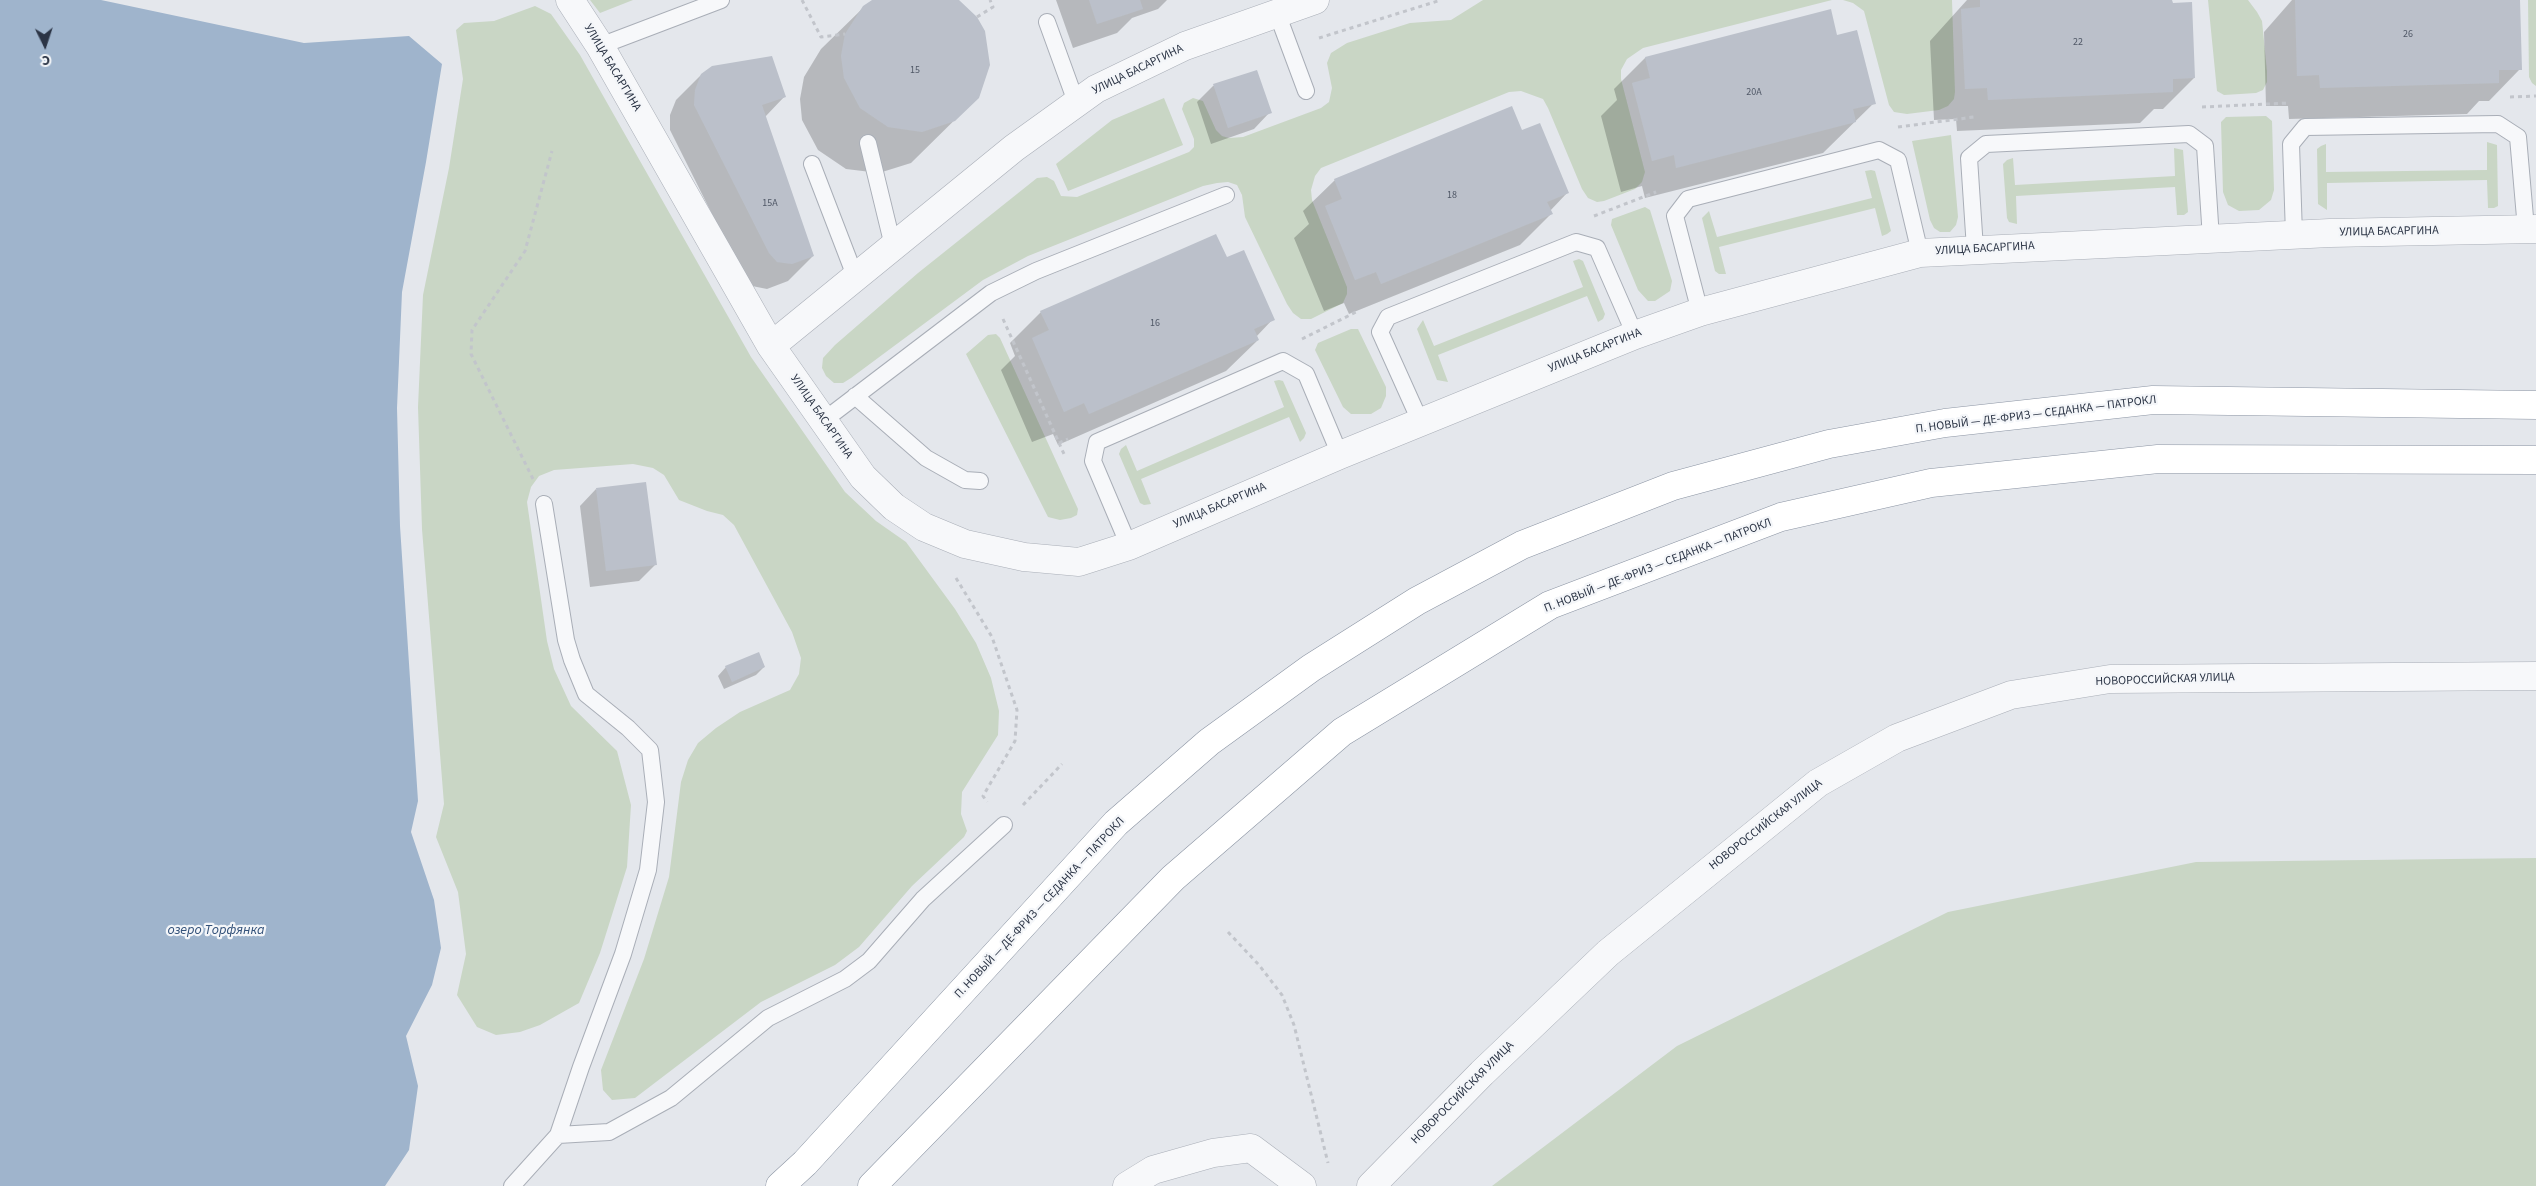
<!DOCTYPE html>
<html>
<head>
<meta charset="utf-8">
<style>
  body { margin:0 }
  #map { position:relative; width:2536px; height:1186px; overflow:hidden; background:#e4e7ec; font-family:"Source Sans 3",sans-serif }
  canvas { display:block }
  .north { position:absolute; left:20px; top:20px; width:50px; height:50px; -webkit-text-stroke:4px #f4f6f9; paint-order:stroke; rotate:176deg; font-size:14px; font-weight:700; line-height:20px; text-align:center; color:#2b3445 }
  .north::after { content:''; display:block; margin:auto; width:18px; height:22px; background:#2b3445; clip-path:polygon(50% 0,100% 100%,50% 72%,0 100%) }
</style>
</head>
<body>
<div id="map">
<canvas width="2536" height="1186"></canvas>
<div class="north">С</div>
</div>
<script>
const c = document.querySelector('canvas').getContext('2d');
c.lineJoin = 'round';
function fillPath(path, color) { c.fillStyle = color; c.fill(path, 'evenodd'); }
const shape = rows => new Path2D(rows.map(r => 'M' + r).join(''));
function trace(path, color, width, dash) { c.strokeStyle = color; c.lineWidth = width; c.lineCap = dash ? 'butt' : 'round'; c.setLineDash(dash || []); c.stroke(path); }
function write(font, color, halo, rows, align = 'center') {
  c.font = font + ' "Source Sans 3",sans-serif'; c.lineWidth = 4.5; c.setLineDash([]); c.textBaseline = 'middle'; c.strokeStyle = halo; c.fillStyle = color; for (const [text, x, y, turn = 0] of rows) {
    c.save(); c.translate(x, y); c.rotate((+turn || 0) * Math.PI / 180); c.textAlign = isNaN(turn) ? turn : align; if (halo) c.strokeText(text, 0, 0); c.fillText(text, 0, 0); c.restore();
  }
}
fillPath(shape([
  [590,0,633,0,600,13],
  [1483,0,1832,0,1643,48,1627,59,1621,70,1621,79,1645,172,1642,182,1635,189,1604,201,1597,202,1588,198,1582,189,1548,108,1543,99,1521,91,1509,92,1321,168,1315,176,1311,190,1312,200,1347,287,1347,294,1343,303,1311,319,1301,319,1293,313,1287,304,1245,217,1242,195,1237,185,1228,182,1217,183,1203,186,1028,256,983,280,851,378,843,383,834,383,826,376,822,368,823,358,835,345,918,273,1037,178,1047,177,1054,181,1061,196,1077,197,1189,152,1194,147,1194,139,1182,109,1184,103,1193,98,1203,101,1216,130,1222,136,1229,138,1243,137,1321,108,1329,102,1332,88,1327,63,1331,53,1347,43,1410,23,1451,20],
  [1843,0,1952,0,1955,92,1954,99,1948,106,1939,110,1907,114,1894,112,1889,105,1864,11,1853,3],
  [2208,0,2248,0,2257,12,2262,21,2267,71,2267,82,2263,90,2256,93,2224,95,2217,91],
  [2528,0,2536,0,2536,86,2532,83,2529,77],
  [535,6,551,14,580,55,751,357,845,492,876,521,906,542,955,609,976,643,991,678,999,711,998,735,962,792,961,814,967,831,964,837,912,886,859,947,835,965,761,1002,635,1098,612,1100,603,1090,601,1070,644,959,669,877,681,782,688,760,698,743,716,728,740,712,790,690,799,674,801,658,792,632,734,525,723,515,707,511,679,500,664,475,653,468,633,464,554,470,539,476,531,487,527,502,547,641,554,669,571,706,617,751,631,805,627,867,600,953,579,1003,540,1025,520,1032,496,1035,477,1027,457,995,466,954,458,892,436,837,444,804,422,529,418,407,423,295,449,168,463,79,456,30,464,23,494,21],
  [1164,98,1183,145,1068,191,1056,164,1112,120],
  [2266,116,2272,121,2274,190,2271,200,2259,210,2239,211,2228,205,2223,192,2221,122,2226,117],
  [1951,135,1958,217,1956,225,1950,232,1940,232,1934,228,1930,220,1912,141],
  [2487,142,2497,145,2498,206,2494,208,2488,208,2487,180,2327,183,2327,210,2318,204,2317,149,2321,146,2326,144,2326,172,2487,170],
  [2174,148,2183,150,2188,212,2184,215,2177,215,2175,187,2016,196,2017,224,2009,222,2007,218,2003,164,2007,160,2013,158,2015,185,2175,176],
  [1871,170,1875,171,1891,231,1887,234,1882,236,1875,208,1719,247,1726,274,1719,274,1715,271,1702,218,1709,211,1717,237,1872,198,1865,171],
  [1645,207,1650,210,1672,281,1670,291,1655,301,1648,301,1638,290,1611,225,1612,219],
  [1579,259,1583,261,1605,314,1603,319,1598,322,1587,296,1438,355,1448,382,1437,380,1417,329,1423,320,1434,346,1583,287,1573,261],
  [1351,329,1358,329,1386,387,1386,396,1381,408,1371,414,1351,414,1343,407,1315,350,1318,343],
  [996,334,1000,338,1078,509,1077,515,1071,518,1060,520,1048,517,966,354,988,335],
  [1279,380,1283,381,1306,433,1304,438,1300,442,1289,417,1141,479,1151,504,1144,505,1140,503,1119,454,1121,449,1126,445,1137,471,1284,407,1274,381],
  [2536,858,2536,1186,1492,1186,1677,1046,1948,912,2196,862]
]), '#c9d6c5');
fillPath(shape([
  [0,0,101,0,304,43,409,36,442,64,426,162,402,292,397,408,400,526,418,801,411,832,434,900,441,948,432,985,406,1036,418,1086,409,1150,385,1186,0,1186]
]), '#9fb4cc');
fillPath(shape([
  [874,0,957,0,978,97,911,163,879,173,846,169,818,150,802,120,800,99,804,77,821,49,864,7],
  [1056,0,1167,0,1158,9,1132,18,1117,33,1073,48],
  [1967,0,2171,0,2194,78,2163,109,2154,109,2140,123,1957,131,1956,119,1934,120,1930,41],
  [2292,0,2518,0,2520,69,2489,101,2479,101,2467,114,2289,119,2288,106,2266,106,2264,32],
  [1837,36,1874,103,1823,153,1645,198,1642,186,1621,192,1601,116,1617,100,1614,89,1645,58],
  [1256,71,1270,112,1254,129,1211,144,1197,102,1213,86],
  [701,75,785,96,765,117,813,256,788,281,767,289,752,286,744,278,670,130,670,115,676,100],
  [1521,132,1567,193,1550,211,1551,214,1520,245,1349,314,1344,303,1324,311,1294,238,1309,224,1303,211,1335,180],
  [1226,259,1273,319,1256,337,1258,340,1226,371,1058,445,1053,434,1032,442,1001,370,1015,356,1010,343,1041,312],
  [596,489,656,564,639,581,590,587,580,506],
  [726,667,764,667,756,675,724,689,718,676]
]), '#0003');
fillPath(shape([
  [872,0,959,0,977,17,985,31,990,65,979,98,955,121,922,132,888,127,860,108,844,78,841,56,845,34,863,6],
  [1089,0,1140,0,1143,9,1097,24],
  [1980,0,2172,0,2173,3,2192,2,2195,78,2173,79,2173,92,1988,100,1987,88,1965,89,1961,9,1980,7],
  [2295,0,2520,0,2522,70,2499,70,2499,83,2320,88,2319,75,2297,76],
  [1831,9,1837,35,1857,30,1876,104,1853,109,1856,122,1676,168,1674,155,1652,161,1632,83,1650,78,1645,57],
  [772,56,786,97,762,105,814,256,792,264,777,262,769,253,694,105,695,90,701,74,712,66],
  [1257,70,1272,113,1228,128,1213,84],
  [1512,106,1522,130,1540,123,1569,193,1547,202,1553,214,1381,284,1376,272,1355,280,1325,206,1342,199,1334,179],
  [1216,234,1227,257,1244,250,1275,320,1254,329,1259,340,1089,414,1084,403,1064,412,1032,338,1049,330,1040,311],
  [646,482,657,565,606,571,596,488],
  [759,652,765,667,732,682,725,666]
]), '#bbc0ca');
const service = shape([
  [1277,13,1306,91],
  [1047,22,1076,102],
  [600,46,721,0],
  [868,143,893,246],
  [812,164,855,276],
  [2294,235,2291,144,2305,127,2498,124,2518,137,2526,229],
  [1975,249,1969,158,1986,144,2189,134,2205,146,2211,239],
  [1700,312,1675,216,1688,199,1879,150,1898,160,1920,253],
  [855,396,926,458,965,480,980,481],
  [823,421,991,293,1036,271,1226,195],
  [1420,421,1380,332,1388,317,1576,242,1597,248,1635,335],
  [1129,546,1093,461,1097,442,1283,361,1306,374,1340,455],
  [558,1135,609,1132,671,1098,768,1018,845,979,869,961,923,899,1004,825],
  [512,1186,558,1135,581,1067,623,954,648,870,656,802,650,750,628,728,586,694,572,660,566,640,544,504]
]);
const minor = shape([
  [570,0,600,46,771,346,863,477,894,507,924,527,965,544,1024,557,1079,562,1129,546,1340,455,1635,335,1700,312,1920,253,2330,233,2536,229],
  [771,346,1014,148,1096,89,1185,46,1315,0],
  [1127,1186,1153,1170,1213,1153,1251,1148,1302,1186],
  [1371,1186,1482,1073,1608,953,1818,783,1897,738,2011,695,2110,679,2536,676]
]);
const trunk = shape([
  [780,1186,805,1163,1116,823,1209,742,1311,668,1417,601,1522,545,1673,486,1829,444,1945,423,2153,400,2536,405],
  [872,1186,1173,878,1342,732,1550,605,1781,517,1931,483,2158,459,2536,460]
]);
trace(service, '#a9aeb7', 18);
trace(minor, '#a9aeb7', 29);
trace(trunk, '#8b94a3', 29);
trace(shape([
  [802,0,821,37,845,34],
  [977,17,993,7,990,0],
  [1319,38,1441,0],
  [2510,97,2536,96],
  [2202,107,2289,103],
  [1898,127,1974,117],
  [1594,216,1656,192],
  [1003,319,1059,443,1068,439],
  [1302,339,1356,312],
  [1059,443,1064,454],
  [533,479,471,354,472,330,525,251,552,151],
  [956,578,992,637,1017,710,1015,741,983,796,987,802],
  [1023,805,1062,764],
  [1228,932,1259,965,1282,995,1294,1025,1328,1163]
]), '#c2c5cb', 3, [4, 4]);
trace(service, '#f7f8fa', 16);
trace(minor, '#f7f8fa', 28);
trace(trunk, '#fff', 28);
write('10px', '#4f5766', null, [
  ["26",2408,35],
  ["22",2078,43],
  ["15",915,71],
  ["20А",1754,93],
  ["18",1452,196],
  ["15А",770,204],
  ["16",1155,324]
]);
write('12px', '#2b3445', '#f4f6f9', [
  ["УЛИЦА БАСАРГИНА",612,68,59],
  ["УЛИЦА БАСАРГИНА",1138,70,-26],
  ["УЛИЦА БАСАРГИНА",2389,232,-1],
  ["УЛИЦА БАСАРГИНА",1985,249,-3],
  ["УЛИЦА БАСАРГИНА",1595,351,-22],
  ["П. НОВЫЙ — ДЕ-ФРИЗ — СЕДАНКА — ПАТРОКЛ",2036,415,-7],
  ["УЛИЦА БАСАРГИНА",821,417,55],
  ["УЛИЦА БАСАРГИНА",1220,506,-23],
  ["П. НОВЫЙ — ДЕ-ФРИЗ — СЕДАНКА — ПАТРОКЛ",1658,566,-21],
  ["НОВОРОССИЙСКАЯ УЛИЦА",2165,680,-2],
  ["НОВОРОССИЙСКАЯ УЛИЦА",1766,825,-38],
  ["П. НОВЫЙ — ДЕ-ФРИЗ — СЕДАНКА — ПАТРОКЛ",1040,908,-47],
  ["НОВОРОССИЙСКАЯ УЛИЦА",1463,1093,-45]
]);
write('italic 14px', '#34527a', '#f4f6f9', [
  ["озеро Торфянка",216,931]
]);
</script>
</body>
</html>
